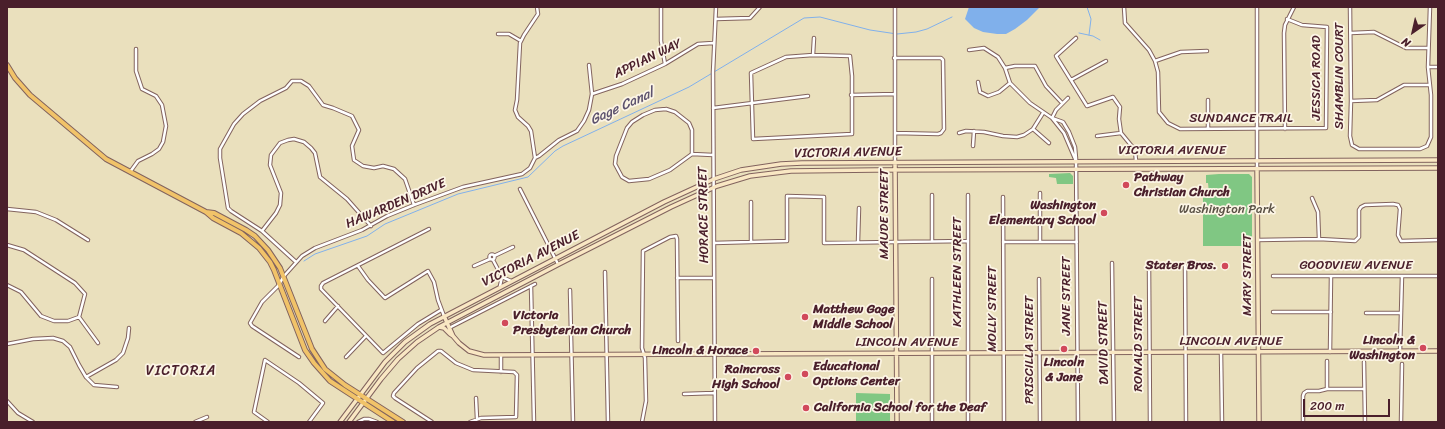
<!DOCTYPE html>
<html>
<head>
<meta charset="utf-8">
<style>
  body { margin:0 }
  #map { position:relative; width:1445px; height:429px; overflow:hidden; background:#eae0bd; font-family:Sriracha,sans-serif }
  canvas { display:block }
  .frame { position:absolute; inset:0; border:8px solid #4a1f2b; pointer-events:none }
  .north { position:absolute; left:1393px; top:12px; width:40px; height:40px; -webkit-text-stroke:3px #fcf5e5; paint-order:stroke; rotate:214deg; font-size:11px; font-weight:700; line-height:16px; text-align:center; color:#4a1f2b }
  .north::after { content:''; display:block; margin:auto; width:14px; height:18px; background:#4a1f2b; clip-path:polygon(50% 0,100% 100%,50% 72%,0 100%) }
  .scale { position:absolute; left:1303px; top:399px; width:87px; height:18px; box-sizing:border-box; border:2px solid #4a1f2b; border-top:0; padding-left:5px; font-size:12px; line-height:14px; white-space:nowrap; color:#4a1f2b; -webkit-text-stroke:3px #fcf5e5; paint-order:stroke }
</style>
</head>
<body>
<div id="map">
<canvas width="1445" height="429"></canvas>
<div class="frame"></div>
<div class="north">N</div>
<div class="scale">200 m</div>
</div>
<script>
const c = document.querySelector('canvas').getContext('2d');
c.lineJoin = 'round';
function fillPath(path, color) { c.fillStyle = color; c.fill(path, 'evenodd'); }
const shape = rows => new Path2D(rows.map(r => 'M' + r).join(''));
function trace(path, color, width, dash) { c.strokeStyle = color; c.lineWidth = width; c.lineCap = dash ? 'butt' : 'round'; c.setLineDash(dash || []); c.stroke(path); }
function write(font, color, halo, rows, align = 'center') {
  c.font = font + ' Sriracha,sans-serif'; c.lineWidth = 3.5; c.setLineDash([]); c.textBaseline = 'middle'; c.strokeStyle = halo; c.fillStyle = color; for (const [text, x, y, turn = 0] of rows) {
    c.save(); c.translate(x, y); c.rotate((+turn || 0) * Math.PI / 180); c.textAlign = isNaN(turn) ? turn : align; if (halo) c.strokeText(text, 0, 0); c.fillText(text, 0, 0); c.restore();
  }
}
fillPath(shape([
  [1070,173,1073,176,1073,184,1057,184,1056,178,1049,177,1049,174],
  [1219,174,1249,174,1252,177,1252,246,1203,246,1203,196,1205,196,1205,194,1209,193,1208,183,1206,183,1206,175],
  [856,393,890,394,890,422,856,422]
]), '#80c783');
fillPath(shape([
  [969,7,1040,7,1027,20,1015,29,1006,34,997,34,983,32,974,28,965,19]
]), '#80b0eb');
trace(shape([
  [1087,7,1091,19,1089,35],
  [1079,33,1093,36,1100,40],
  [304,261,315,254,367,236,385,224,458,194,528,177,555,151,563,146,689,87,804,18,820,17,870,30,897,34,916,32,927,29,952,17]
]), '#80b0eb', 1);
const street = shape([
  [661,7,661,41,665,64],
  [895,7,895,162],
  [1124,7,1125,23,1149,50,1155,61,1158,72,1159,112,1168,123,1180,129,1326,128,1327,27,1302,25,1287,19],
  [1257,7,1257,169],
  [1350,7,1351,101,1350,136,1352,145,1359,149,1420,149,1427,146,1431,137,1431,95,1428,67,1430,7],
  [716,19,750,18,760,7],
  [1351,33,1374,32,1406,48,1428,48],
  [498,34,509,34,521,41],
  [1076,38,1056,56,1087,106,1113,97,1120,107,1119,119,1121,133,1135,150,1136,161],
  [969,50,984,48,998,57,1005,68,1010,83,1030,103,1052,118,1063,122,1069,132,1075,147,1076,158,1078,422],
  [813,55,850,56,852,76,852,134,753,139,751,73,786,57,813,55],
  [813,55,814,38],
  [894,58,941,58,943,60,944,129,941,133,938,134,895,133],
  [1155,61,1181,52,1207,51],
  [1428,67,1438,67],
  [1005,68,1015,66,1035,66,1046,86,1062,103],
  [1071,80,1106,61],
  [978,82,980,92,988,96,999,92,1010,83],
  [592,94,622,84,665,64,698,44,713,43],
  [851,95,895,94],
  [1351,101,1377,100,1404,85,1430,85],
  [713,108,808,96],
  [666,109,675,112,689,123,692,130,692,154,670,170,649,179,629,181,622,177,615,164,616,156,627,128,632,122,643,115,655,110,666,109],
  [1052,118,1064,133,1076,161],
  [1052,118,1056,110,1068,98],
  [1033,129,1049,143],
  [1208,129,1208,100],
  [1285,129,1284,33,1285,25,1294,7],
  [959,133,966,131,984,132,1003,136,1017,137,1024,135,1033,129,1043,113],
  [1097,136,1121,133],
  [973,146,974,131],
  [692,154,713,155],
  [535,158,539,156,559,140,577,131,584,121,589,110,592,94,589,65],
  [130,172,138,161,152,154,159,149,163,142,166,126,162,105,156,96,142,89,136,71,136,49],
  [520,189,558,264],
  [1040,193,1040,242],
  [932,195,932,241],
  [968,195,968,422],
  [1003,197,1004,422],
  [1312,198,1318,212,1319,239],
  [751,202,751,242],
  [7,209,36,212,56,220,88,240],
  [429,229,323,283,321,286,321,289,383,353,418,324,441,310],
  [262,231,276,213,280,205,281,193,270,165,271,155,280,143,288,140,294,139,304,142,311,148,315,153,320,177,347,199,371,226],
  [1258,240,1319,239,1355,241,1359,237,1359,210,1361,207,1365,205,1393,204,1398,205,1400,209,1398,235,1401,241,1438,240],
  [858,242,859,208],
  [1003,242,1077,242],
  [714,243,787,241,787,196,824,197,824,243,968,241],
  [7,245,24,250,75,283,85,294,79,317],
  '489.5 257a2.5 2.5 0 1 1 5 0a2.5 2.5 0 1 1-5 0Z',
  [494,256,513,247],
  [493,260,502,277,511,281],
  [296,262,262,231,231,211,228,208,220,158,220,149,234,124,243,114,260,101,286,88,292,81,301,81,309,86,323,105,333,108,352,116,359,130,352,146,354,160,363,166,374,168,383,166,394,169,405,179,414,205],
  [1112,263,1114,422],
  [1185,264,1186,422],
  [1149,265,1150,422],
  [358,266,368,280,385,298,428,271,434,282,438,300,444,316],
  [474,266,490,259],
  [605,272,608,422],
  [1273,276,1438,276],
  [677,278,714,278],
  [1039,279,1040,422],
  [7,285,21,292,41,316,54,321,68,321,79,317,98,343],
  [500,286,502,277],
  [531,286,534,422],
  [570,290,573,422],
  [1273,312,1331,312],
  [1366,313,1401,313],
  [325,321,338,306],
  [449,328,535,284],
  [7,344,33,339,53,338,63,341,70,347,79,365,86,377,116,360,123,353,128,338,129,328],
  [1221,352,1222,422],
  [1330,352,1331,277],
  [1400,352,1402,276],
  [501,355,501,372],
  [299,357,252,326,250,323,262,302,278,286,284,276,302,256,315,248,362,230,387,216,414,205,463,187,522,174,530,168,535,158,531,131,528,126,518,117,515,110,517,100,520,43,524,35,538,14,537,7],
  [346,357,366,336],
  [1327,361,1327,389],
  [1364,362,1365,422],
  [86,377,94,385,117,387],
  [684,394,714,393],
  [476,398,477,419],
  [7,401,18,413,33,422],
  [195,422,207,417],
  [268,422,254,412,265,360,299,383,323,403,309,422],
  [358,422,364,419,369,419,377,422],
  [432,422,395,398,393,396,394,393,417,368,438,351,441,351,456,363,473,370,514,372,517,375,516,417,481,418,470,422],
  [642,422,646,401,645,358,642,348,643,251,670,237,676,236,677,239,678,341],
  [715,422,713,72,716,7],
  [932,422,932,279],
  [1303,422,1303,396,1304,393,1307,391,1319,391,1327,389,1364,389],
  [1401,422,1402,364]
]);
const secondary = shape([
  [895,162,897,422],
  [1257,169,1259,422],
  [444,316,453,336,459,343,469,351,484,355,1438,351],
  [439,327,444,328,450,334,453,336],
  [340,422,385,362,405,342,430,324,664,202,714,179,741,170,781,164,802,163,1438,160],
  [349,422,381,379,398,359,417,342,439,327,559,264,671,207,717,186,750,176,791,171,875,170,1438,168]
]);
const primary = shape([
  [7,65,15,78,30,95,106,159,206,212,213,218,241,233,259,248,270,262,274,270,305,350,314,363,330,381,393,422],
  [206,212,214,213,246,230,255,236,268,250,280,268,312,349,325,369,345,385,403,422]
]);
trace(street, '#82635e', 4.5);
trace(secondary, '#82635e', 5.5);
trace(primary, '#82635e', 6);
trace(street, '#fff', 2.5);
trace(secondary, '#f9e7c3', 3.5);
trace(primary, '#f1c369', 4);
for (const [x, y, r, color] of [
  [1126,185,4,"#d1495b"],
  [1104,213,4,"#d1495b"],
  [1225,266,4,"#d1495b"],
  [805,317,4,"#d1495b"],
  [505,323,4,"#d1495b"],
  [1423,348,4,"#d1495b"],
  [1064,349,4,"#d1495b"],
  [756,351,4,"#d1495b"],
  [805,374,4,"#d1495b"],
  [788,377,4,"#d1495b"],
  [806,408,4,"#d1495b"]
]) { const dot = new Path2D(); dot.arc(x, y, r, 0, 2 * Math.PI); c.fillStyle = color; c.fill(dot); trace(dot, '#fcf5e5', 1.5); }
write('13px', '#4a1f2b', '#fcf5e5', [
  ["APPIAN WAY",648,59,-26],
  ["SHAMBLIN COURT",1340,76,-90],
  ["JESSICA ROAD",1317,78,-90],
  ["SUNDANCE TRAIL",1241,119],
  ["VICTORIA AVENUE",1172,151],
  ["VICTORIA AVENUE",848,153,-1],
  ["HAWARDEN DRIVE",396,204,-23],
  ["MAUDE STREET",885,214,-90],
  ["HORACE STREET",704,215,-91],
  ["VICTORIA AVENUE",531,259,-27],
  ["GOODVIEW AVENUE",1356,266],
  ["KATHLEEN STREET",958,272,-90],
  ["MARY STREET",1248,275,-90],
  ["JANE STREET",1067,296,-90],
  ["MOLLY STREET",993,309,-90],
  ["LINCOLN AVENUE",1231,342],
  ["LINCOLN AVENUE",907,343],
  ["DAVID STREET",1104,343,-91],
  ["RONALD STREET",1139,344,-90],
  ["PRISCILLA STREET",1030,350,-90]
]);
write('bold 13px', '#4a1f2b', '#fcf5e5', [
  ["Pathway",1134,178],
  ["Christian Church",1134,193],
  ["Washington",1096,206,"right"],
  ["Elementary School",1096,221,"right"],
  ["Stater Bros.",1217,266,"right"],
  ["Matthew Gage",813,310],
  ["Middle School",813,325],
  ["Victoria",513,316],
  ["Presbyterian Church",513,331],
  ["Lincoln &",1415,341,"right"],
  ["Washington",1415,356,"right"],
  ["Lincoln & Horace",748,351,"right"],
  ["Lincoln",1064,363,"center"],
  ["& Jane",1064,378,"center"],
  ["Educational",813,367],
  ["Options Center",813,382],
  ["Raincross",780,370,"right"],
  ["High School",780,385,"right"],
  ["California School for the Deaf",814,408]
], 'left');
write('13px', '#5a5145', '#fcf5e5', [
  ["Washington Park",1227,210]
]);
write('italic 14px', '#5d526e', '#fcf5e5', [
  ["Gage Canal",622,107,-25]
]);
c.letterSpacing = '1px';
write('14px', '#4a1f2b', '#fcf5e5', [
  ["VICTORIA",181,371]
]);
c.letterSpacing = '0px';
</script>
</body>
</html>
